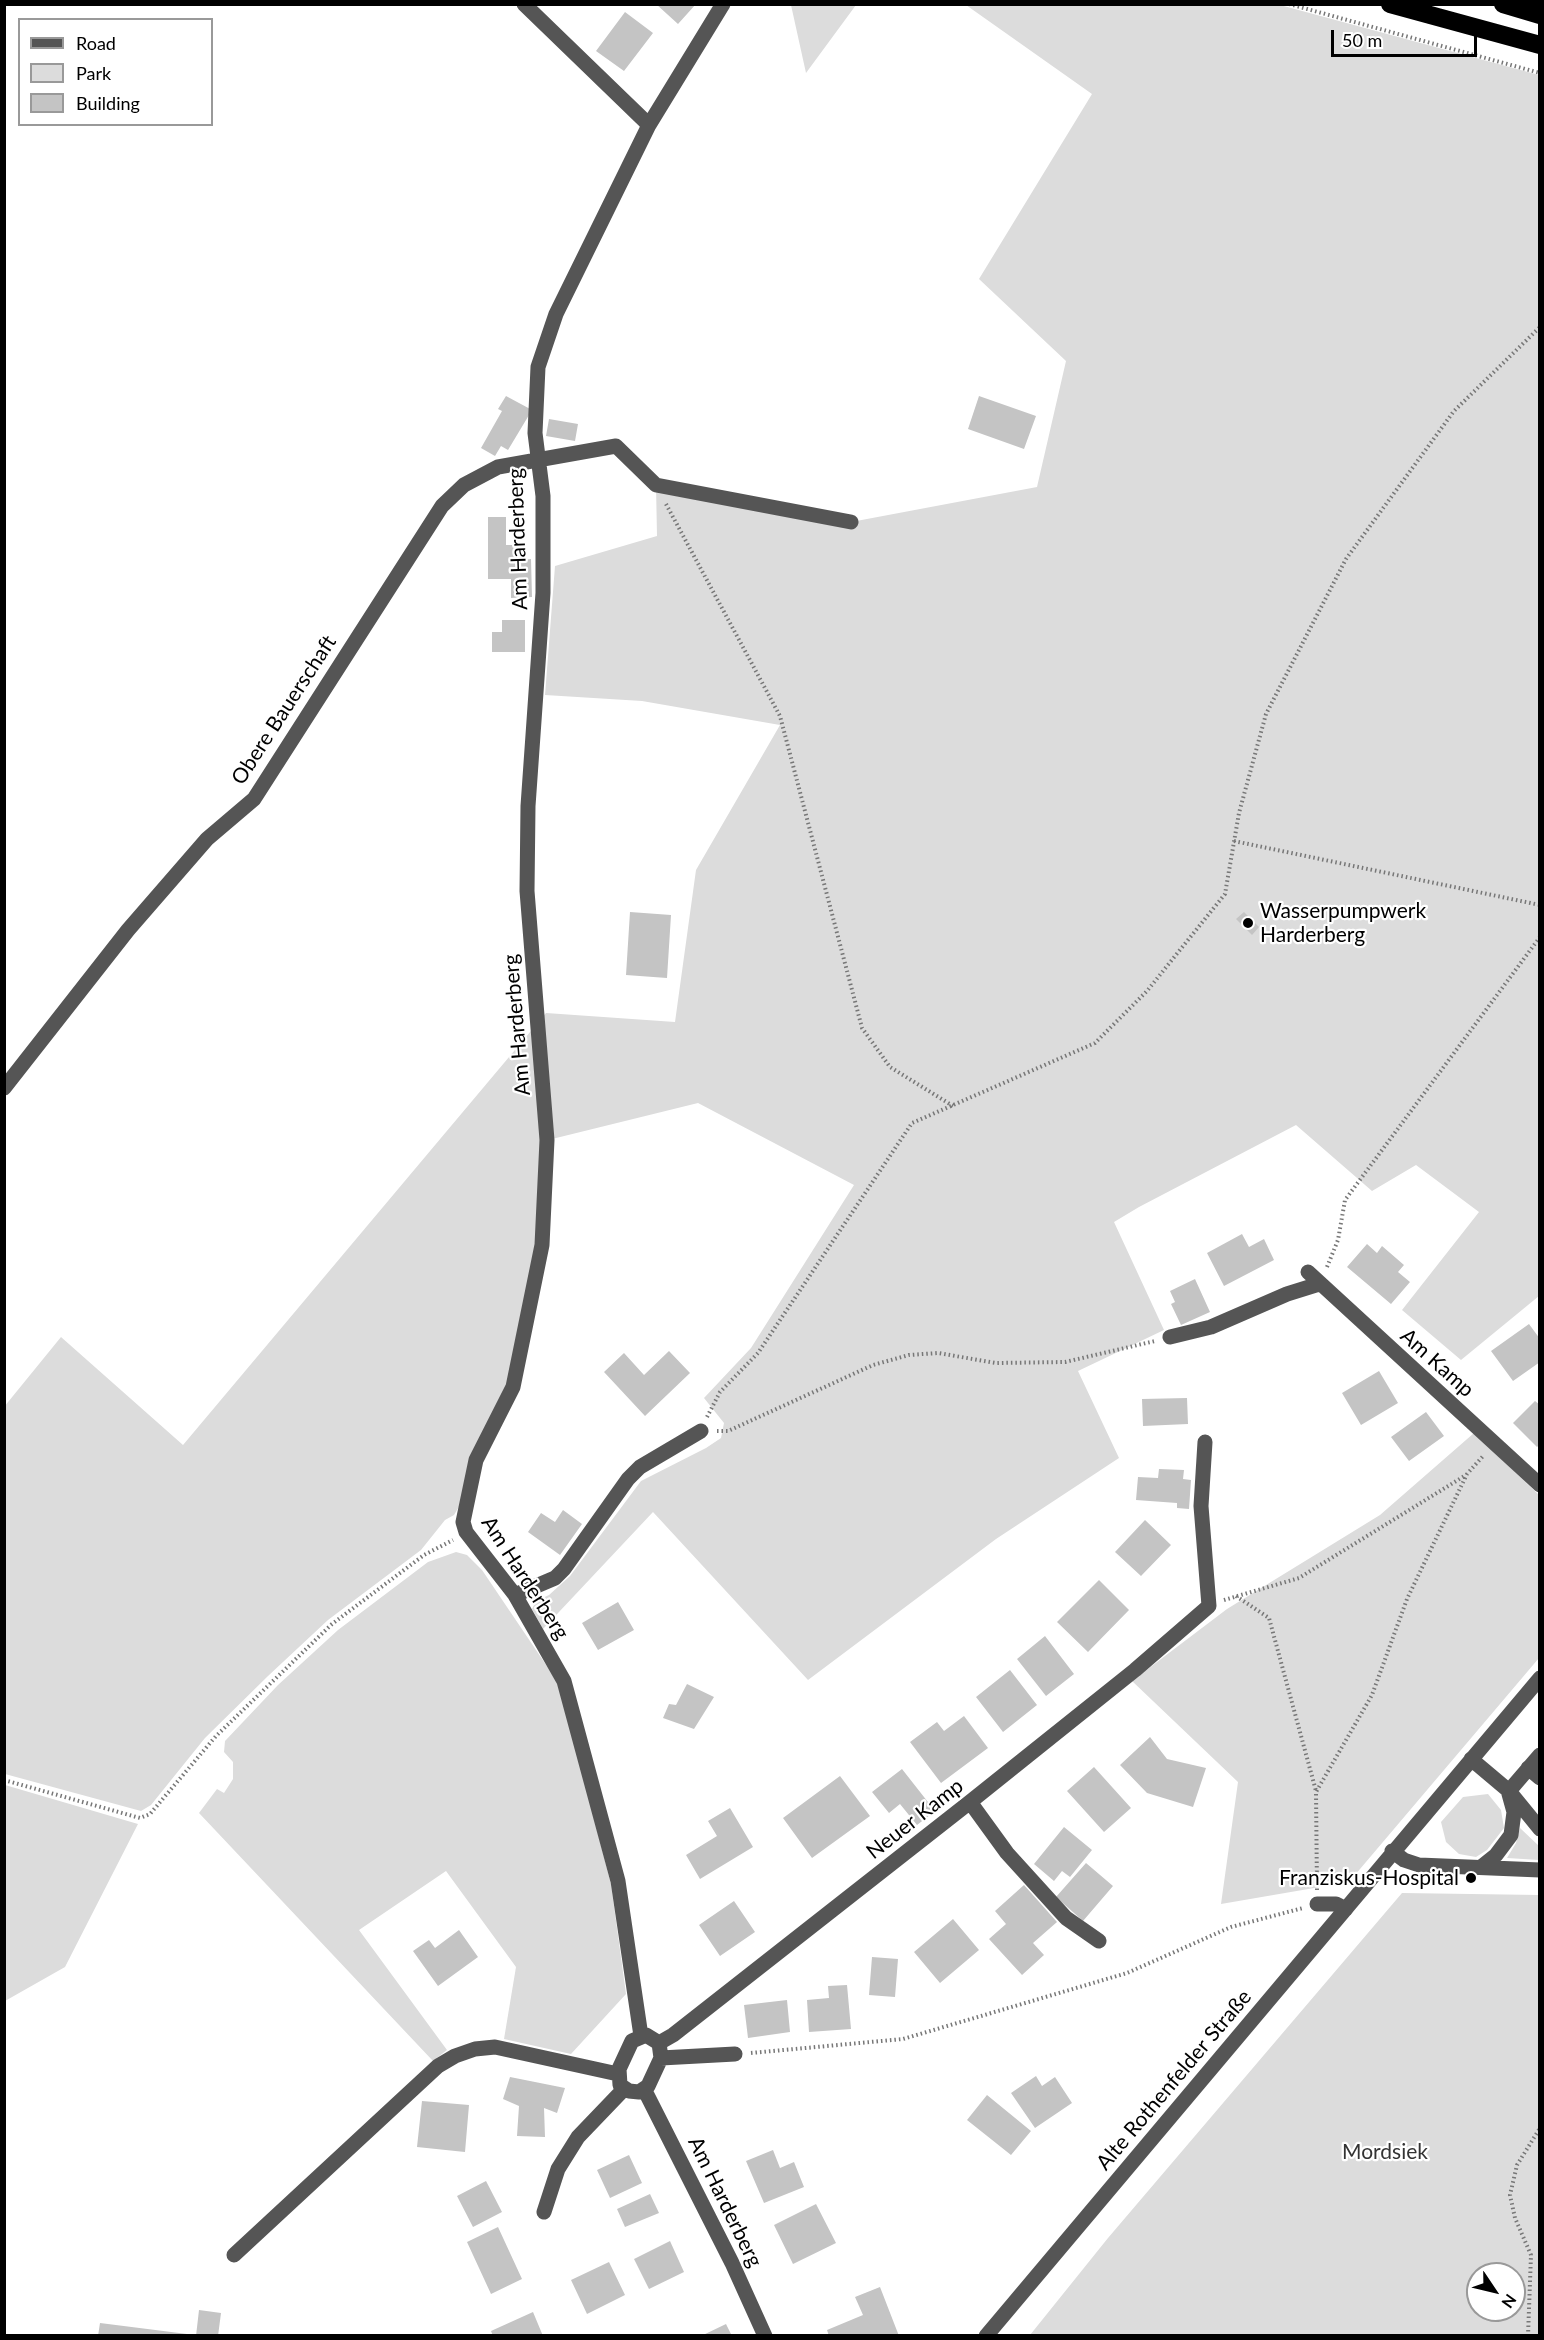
<!DOCTYPE html>
<html>
<head>
<meta charset="utf-8">
<style>
  body { margin:0 }
  #map { position:relative; width:1544px; height:2340px; overflow:hidden; background:#fff; font-family:Lato,sans-serif }
  canvas { display:block }
  .frame { position:absolute; inset:0; border:6px solid #000; pointer-events:none }
  .legend { position:absolute; left:18px; top:18px; width:195px; height:108px; box-sizing:border-box; background:#fff; border:2px solid #999; margin:0; padding:8px 10px; list-style:none; font-size:18px; color:#000 }
  .legend li { display:flex; align-items:center; gap:12px; height:30px }
  .legend b { width:30px; border:2px solid #999 }
  .north { position:absolute; left:1466px; top:2262px; width:60px; height:60px; box-sizing:border-box; background:#fff; border:2px solid #999; border-radius:50%; rotate:125deg; font-size:16px; font-weight:700; line-height:24px; text-align:center; color:#000 }
  .north::after { content:''; display:block; margin:auto; width:21px; height:27px; background:#000; clip-path:polygon(50% 0,100% 100%,50% 72%,0 100%) }
  .scale { position:absolute; left:1331px; top:30px; width:146px; height:27px; box-sizing:border-box; border:3px solid #000; border-top:0; padding-left:8px; font-size:18px; line-height:21px; white-space:nowrap; color:#000; -webkit-text-stroke:4px #fff; paint-order:stroke }
</style>
</head>
<body>
<div id="map">
<canvas width="1544" height="2340"></canvas>
<div class="frame"></div>
<ul class="legend">
<li><b style="height:8px;background:#555"></b>Road</li>
<li><b style="height:16px;background:#dcdcdc"></b>Park</li>
<li><b style="height:16px;background:#c4c4c4"></b>Building</li>
</ul>
<div class="north">N</div>
<div class="scale">50 m</div>
</div>
<script>
const c = document.querySelector('canvas').getContext('2d');
c.lineJoin = 'round';
function fillPath(path, color) { c.fillStyle = color; c.fill(path, 'evenodd'); }
const shape = rows => new Path2D(rows.map(r => 'M' + r).join(''));
function trace(path, color, width, dash) { c.strokeStyle = color; c.lineWidth = width; c.lineCap = dash ? 'butt' : 'round'; c.setLineDash(dash || []); c.stroke(path); }
function write(font, color, halo, rows, align = 'center') {
  c.font = font + ' Lato,sans-serif'; c.lineWidth = 4.5; c.setLineDash([]); c.textBaseline = 'middle'; c.strokeStyle = halo; c.fillStyle = color; for (const [text, x, y, turn = 0] of rows) {
    c.save(); c.translate(x, y); c.rotate((+turn || 0) * Math.PI / 180); c.textAlign = isNaN(turn) ? turn : align; if (halo) c.strokeText(text, 0, 0); c.fillText(text, 0, 0); c.restore();
  }
}
fillPath(shape([
  [791,5,856,5,806,73],
  [966,5,1280,5,1539,75,1539,1296,1461,1360,1402,1310,1479,1212,1416,1165,1372,1191,1296,1125,1139,1207,1114,1222,1164,1330,1078,1371,1119,1458,996,1539,808,1680,653,1512,543,1629,532,1609,536,1601,549,1595,570,1576,641,1481,706,1448,721,1438,724,1423,704,1398,751,1348,854,1185,698,1103,548,1140,542,1245,513,1387,469,1490,454,1515,445,1520,421,1550,328,1620,268,1676,205,1738,151,1805,141,1811,5,1774,4,1407,61,1337,183,1445,546,1013,675,1022,696,870,780,725,642,701,545,695,555,566,657,536,656,485,851,522,1037,487,1066,361,979,279,1092,94],
  [1474,1433,1539,1495,1539,1658,1349,1882,1221,1904,1238,1782,1132,1681,1227,1609,1380,1515],
  [456,1552,467,1555,482,1570,559,1684,611,1884,626,1994,571,2054,504,2039,516,1967,446,1871,359,1930,447,2050,433,2061,199,1813,217,1789,224,1793,233,1779,233,1762,224,1752,225,1741,278,1685,338,1630,428,1562],
  [5,1785,138,1824,65,1967,5,2001],
  [1488,1794,1501,1810,1504,1828,1487,1850,1476,1857,1459,1854,1446,1842,1441,1822,1463,1797],
  [1520,1828,1539,1846,1539,1860,1507,1858,1516,1843],
  [1402,1893,1539,1895,1539,2335,1030,2335,1108,2238],
  [1478,2274,1514,2274,1514,2310,1478,2310]
]), '#dcdcdc');
fillPath(shape([
  [656,4,696,4,678,24],
  [625,12,653,33,624,71,596,51],
  [506,396,532,410,508,450,501,446,495,456,481,448,502,411,498,409],
  [979,396,1036,416,1024,449,968,429],
  [549,419,578,424,575,441,546,436],
  [488,517,506,517,506,545,520,545,520,560,531,559,532,597,511,598,511,579,488,579],
  [502,620,525,620,525,652,492,652,492,632,502,632],
  [630,912,671,915,667,978,626,975],
  [1244,912,1259,927,1252,935,1236,919],
  [1242,1234,1249,1247,1264,1239,1274,1260,1224,1286,1207,1253],
  [1367,1244,1377,1253,1382,1246,1404,1265,1398,1272,1410,1282,1391,1304,1347,1267],
  [1195,1279,1210,1312,1181,1325,1171,1304,1175,1302,1170,1291],
  [1529,1324,1540,1339,1540,1362,1513,1381,1491,1351],
  [669,1351,690,1373,645,1416,604,1372,624,1353,644,1375],
  [1379,1371,1398,1403,1361,1425,1342,1393],
  [1187,1398,1188,1424,1143,1426,1142,1399],
  [1535,1401,1540,1405,1540,1444,1537,1447,1513,1423],
  [1426,1412,1444,1436,1409,1461,1391,1437],
  [1159,1469,1184,1470,1183,1479,1191,1480,1189,1509,1177,1508,1177,1503,1136,1500,1138,1477,1158,1478],
  [563,1510,582,1524,560,1555,528,1532,541,1513,555,1522],
  [1145,1520,1171,1545,1141,1576,1115,1552],
  [1099,1580,1129,1610,1088,1652,1057,1622],
  [618,1602,634,1630,598,1650,582,1623],
  [1045,1636,1074,1674,1046,1696,1017,1659],
  [1010,1670,1037,1705,1003,1732,976,1697],
  [687,1684,714,1697,694,1729,663,1718,669,1704,676,1705],
  [964,1716,988,1748,941,1783,910,1742,937,1722,944,1731],
  [1150,1737,1167,1759,1206,1768,1193,1807,1147,1793,1120,1765],
  [1094,1767,1131,1808,1104,1832,1067,1791],
  [902,1769,935,1811,917,1825,900,1804,889,1813,872,1792],
  [840,1776,870,1816,812,1858,783,1818],
  [730,1808,753,1847,700,1879,686,1855,717,1836,708,1821],
  [1064,1827,1092,1850,1070,1877,1062,1871,1054,1881,1034,1864],
  [1086,1863,1113,1886,1083,1921,1056,1897],
  [1024,1885,1057,1922,1033,1943,1044,1955,1022,1975,989,1939,1006,1924,995,1911],
  [734,1901,755,1932,720,1956,699,1925],
  [953,1919,979,1950,940,1983,914,1952],
  [459,1930,478,1957,438,1986,413,1951,429,1940,435,1948],
  [872,1957,898,1959,895,1997,869,1995],
  [847,1985,851,2029,809,2032,807,2000,829,1998,828,1986],
  [787,2000,790,2032,748,2038,744,2005],
  [1036,2076,1042,2086,1055,2077,1072,2103,1035,2128,1011,2093],
  [510,2077,565,2088,557,2113,544,2108,545,2137,517,2136,519,2106,503,2099],
  [987,2095,1031,2131,1011,2155,967,2120],
  [422,2101,469,2105,465,2152,417,2147],
  [773,2150,780,2168,794,2162,804,2187,764,2203,746,2161],
  [629,2155,642,2183,610,2198,597,2170],
  [486,2181,502,2212,473,2227,457,2196],
  [650,2194,659,2213,625,2227,617,2209],
  [816,2204,836,2243,793,2264,774,2225],
  [498,2227,522,2279,491,2294,467,2242],
  [670,2241,684,2272,649,2289,634,2259],
  [609,2262,625,2295,587,2314,571,2280],
  [880,2287,899,2336,829,2336,827,2330,863,2315,855,2297],
  [199,2310,221,2313,218,2336,196,2336],
  [533,2312,543,2336,493,2336,491,2331],
  [100,2323,187,2334,187,2336,98,2336],
  [726,2324,732,2336,701,2336]
]), '#c4c4c4');
trace(shape([
  [1289,4,1540,73],
  [666,504,780,716,862,1028,890,1067,953,1106],
  [1234,841,1540,905],
  [1327,1267,1338,1240,1345,1200,1540,937],
  [707,1417,720,1392,758,1353,912,1123,1095,1043,1147,991,1225,894,1239,813,1266,714,1346,559,1454,411,1540,327],
  [717,1431,728,1431,873,1365,909,1355,938,1353,996,1363,1065,1362,1155,1341],
  [1236,1596,1269,1618,1316,1791],
  [1224,1600,1299,1578,1466,1475],
  [4,1780,140,1818,150,1814,216,1736,332,1624,424,1555,453,1540],
  [1317,1890,1316,1792,1372,1695,1407,1599,1467,1474,1484,1455],
  [751,2053,903,2039,1127,1973,1231,1927,1303,1908],
  [1528,2336,1531,2255,1515,2218,1510,2195,1517,2165,1540,2128]
]), '#777', 4, [1.5, 3]);
trace(shape([
  [524,4,649,125],
  [4,1088,128,930,207,839,254,799,442,506,464,485,498,467,616,446,656,485,851,522],
  [1308,1272,1540,1485],
  [1170,1337,1211,1327,1287,1294,1319,1284],
  [515,1595,555,1578,564,1569,628,1479,640,1467,701,1431],
  [1471,1759,1509,1791,1540,1829],
  [1528,1768,1540,1778],
  [1509,1791,1540,1755],
  [970,1802,1007,1853,1066,1918,1099,1941],
  [1392,1851,1404,1860,1419,1865,1540,1870],
  [1481,1867,1496,1855,1511,1835,1514,1812,1509,1794],
  [1317,1904,1336,1904,1346,1909],
  [646,2035,659,2043,661,2058,648,2086,639,2092,629,2091,620,2085,619,2069,632,2041,646,2035],
  [641,2036,618,1881,564,1681,515,1595,466,1532,463,1522,476,1460,513,1387,542,1245,547,1140,527,891,528,806,543,593,543,496,535,433,538,367,556,314,649,125,723,4],
  [659,2043,673,2035,970,1802,1135,1670,1209,1606,1201,1506,1205,1442],
  [661,2058,735,2054],
  [644,2089,732,2263,765,2336],
  [544,2212,558,2169,578,2137,624,2089],
  [234,2255,438,2066,455,2056,475,2049,495,2047,618,2074],
  [986,2336,1540,1678]
]), '#555', 15);
trace(shape([
  [1390,4,1540,45],
  [1503,4,1540,15]
]), '#000', 18);
for (const [x, y, r, color] of [
  [1248,923,6,"#000"],
  [1471,1878,6,"#000"]
]) { const dot = new Path2D(); dot.arc(x, y, r, 0, 2 * Math.PI); c.fillStyle = color; c.fill(dot); trace(dot, '#fff', 2); }
write('21px', '#000', '#fff', [
  ["Am Harderberg",518,539,-92],
  ["Obere Bauerschaft",284,710,-57],
  ["Am Harderberg",517,1025,-95],
  ["Am Kamp",1437,1363,42],
  ["Am Harderberg",525,1578,57],
  ["Neuer Kamp",915,1819,-38],
  ["Alte Rothenfelder Straße",1174,2080,-50],
  ["Am Harderberg",725,2202,64]
]);
write('21px', '#000', '#fff', [
  ["Wasserpumpwerk",1260,911],
  ["Harderberg",1260,935],
  ["Franziskus-Hospital",1459,1878,"right"]
], 'left');
write('21px', '#333', '#fff', [
  ["Mordsiek",1385,2152]
]);
</script>
</body>
</html>
